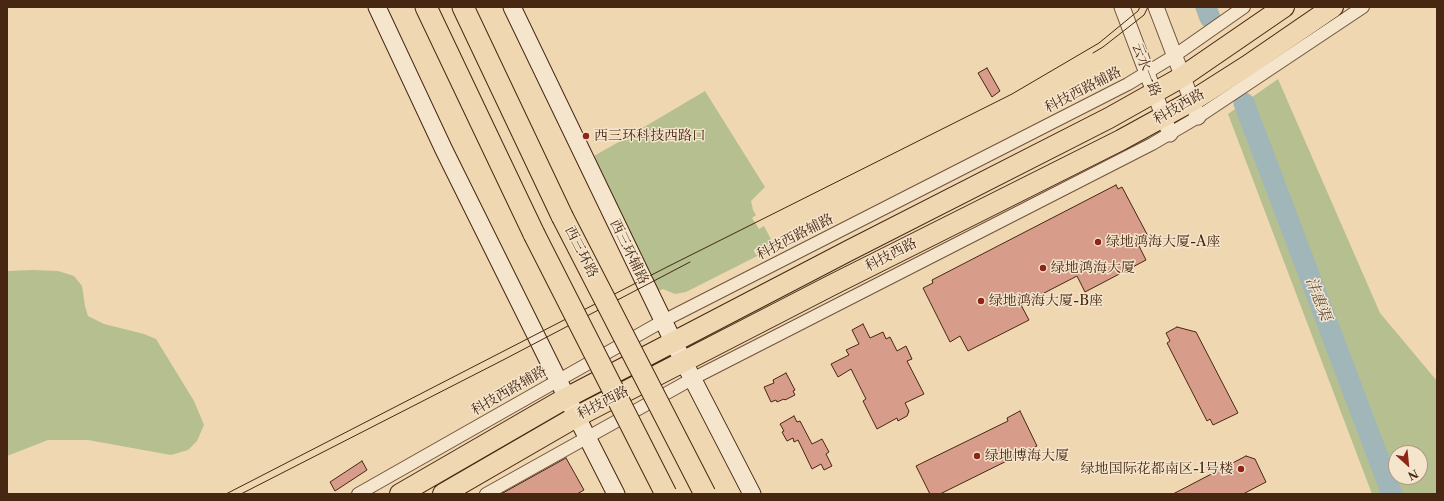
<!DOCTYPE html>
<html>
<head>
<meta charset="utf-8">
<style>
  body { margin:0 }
  #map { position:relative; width:1444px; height:501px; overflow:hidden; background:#efd7b2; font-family:"Libre Caslon Text",serif }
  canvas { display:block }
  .frame { position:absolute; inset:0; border:8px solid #472712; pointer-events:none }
  .north { position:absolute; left:1388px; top:445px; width:40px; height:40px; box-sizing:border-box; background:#f5e5cd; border:1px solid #af9982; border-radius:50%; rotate:153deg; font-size:11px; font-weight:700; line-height:16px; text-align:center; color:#472712 }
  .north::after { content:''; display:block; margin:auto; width:14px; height:18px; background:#8f2418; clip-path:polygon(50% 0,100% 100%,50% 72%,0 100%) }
</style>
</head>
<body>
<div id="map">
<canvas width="1444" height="501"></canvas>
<div class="frame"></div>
<div class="north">N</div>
</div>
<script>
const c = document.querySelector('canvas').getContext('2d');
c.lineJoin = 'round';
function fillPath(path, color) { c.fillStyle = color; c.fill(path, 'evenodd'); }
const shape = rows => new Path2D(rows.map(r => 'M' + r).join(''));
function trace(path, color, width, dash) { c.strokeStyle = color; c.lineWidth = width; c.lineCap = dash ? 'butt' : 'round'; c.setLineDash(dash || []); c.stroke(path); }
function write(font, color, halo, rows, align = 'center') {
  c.font = font + ' "Libre Caslon Text","Noto Serif SC",serif'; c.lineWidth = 3; c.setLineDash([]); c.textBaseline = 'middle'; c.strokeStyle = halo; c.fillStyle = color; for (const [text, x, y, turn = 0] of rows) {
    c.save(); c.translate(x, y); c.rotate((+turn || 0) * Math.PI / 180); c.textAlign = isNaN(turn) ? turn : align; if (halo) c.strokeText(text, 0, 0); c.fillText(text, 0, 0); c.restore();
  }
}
fillPath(shape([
  [1278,79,1380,313,1437,381,1437,494,1372,494,1228,114],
  [1396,453,1420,453,1420,477,1396,477],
  [705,91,765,187,751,201,753,210,756,215,752,218,759,229,764,226,775,247,686,292,675,294,663,289,657,292,598,168,594,156,629,136],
  [33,270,58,271,74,276,82,286,85,306,88,316,104,324,144,334,156,339,194,401,204,425,197,441,188,450,171,455,88,440,48,440,7,456,7,271]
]), '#b5bf8f');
trace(shape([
  [1206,7,1210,18],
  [1244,103,1392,494]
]), '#a0b6b9', 21);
const building = shape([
  [987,68,1000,91,992,97,978,73,987,68],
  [1116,185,1118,189,1122,187,1149,238,1138,244,1146,260,1085,292,1077,276,1021,305,1029,320,968,351,960,336,950,342,923,288,933,283,932,280,1116,185],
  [863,324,870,338,883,332,886,339,890,337,897,351,906,346,912,359,907,361,924,394,905,403,909,411,907,416,898,421,897,418,877,429,863,401,866,399,851,369,838,377,831,364,849,355,846,350,859,344,852,330,863,324],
  [1177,327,1196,332,1238,413,1213,425,1210,419,1207,421,1167,343,1170,341,1166,333,1177,327],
  [786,373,795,390,793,391,795,395,785,400,784,399,777,402,776,400,771,402,764,387,774,383,773,380,786,373],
  [1020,411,1037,446,940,494,930,494,916,466,1008,421,1007,418,1020,411],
  [794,416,797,422,800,421,812,444,822,439,829,452,826,454,832,466,824,470,821,464,812,469,798,440,794,442,793,438,787,441,782,432,784,431,780,424,794,416],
  [1246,456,1255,459,1266,482,1243,494,1173,494,1246,456],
  [566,458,584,490,577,494,501,494,566,458],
  [362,461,367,470,335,491,330,482,362,461]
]);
fillPath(building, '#d79d8a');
trace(building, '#472712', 1);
const minor = shape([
  [358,494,663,321,1128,84,1174,56,1244,7],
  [486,494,692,379,1152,144,1198,117,1363,7]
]);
const tertiary = shape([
  [1122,7,1170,134],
  [1156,7,1198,117]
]);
const secondary = shape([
  [377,7,444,150,558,380,616,494],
  [512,7,673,341,752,494]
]);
const primary = shape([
  [400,494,566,398,850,250,1109,118,1182,77,1284,7],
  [443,494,576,417,832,285,1121,140,1192,101,1247,66,1333,7]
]);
const trunk = shape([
  [426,7,534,234],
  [463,7,562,216]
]);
trace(minor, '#71533a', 14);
trace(tertiary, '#71533a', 17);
trace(secondary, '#472712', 19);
trace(primary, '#472712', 22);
trace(trunk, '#472712', 23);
trace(minor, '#f5e5cd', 12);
trace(tertiary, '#f5e5cd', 15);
trace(secondary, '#f5e5cd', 17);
trace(primary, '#efd7b2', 20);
trace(trunk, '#efd7b2', 21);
trace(shape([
  [1093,53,1103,47,1144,15,1148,7],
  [226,494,667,267,1012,94,1099,43,1138,11,1140,7],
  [241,494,505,359,690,262]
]), '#472712', 1);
const trunkBridge = shape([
  [562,216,705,494],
  [534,234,666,494]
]);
trace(trunkBridge, '#472712', 23, []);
trace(trunkBridge, '#efd7b2', 21);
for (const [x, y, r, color] of [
  [586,136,4,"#8f2418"],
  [1098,242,4,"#8f2418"],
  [1043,268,4,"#8f2418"],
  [981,301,4,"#8f2418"],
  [977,456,4,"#8f2418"],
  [1241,469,4,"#8f2418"]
]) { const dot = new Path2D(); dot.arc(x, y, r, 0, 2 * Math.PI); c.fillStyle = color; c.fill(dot); trace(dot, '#f5e5cd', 1.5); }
write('14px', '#472712', '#f5e5cd', [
  ["云水一路",1146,70,69],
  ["科技西路辅路",1083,90,-27],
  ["科技西路",1179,107,-30],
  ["科技西路辅路",795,237,-27],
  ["西三环路",581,252,63],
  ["西三环辅路",629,252,64],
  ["科技西路",891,255,-27],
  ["科技西路辅路",509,391,-30],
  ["科技西路",603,403,-27]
]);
write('14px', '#472712', '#f5e5cd', [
  ["西三环科技西路口",594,136],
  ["绿地鸿海大厦-A座",1106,242],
  ["绿地鸿海大厦",1051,268],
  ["绿地鸿海大厦-B座",989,301],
  ["绿地博海大厦",985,456],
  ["绿地国际花都南区-1号楼",1233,469,"right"]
], 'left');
write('italic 15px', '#5d4b3c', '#f5e5cd', [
  ["沣惠渠",1318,299,69]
]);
</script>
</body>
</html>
